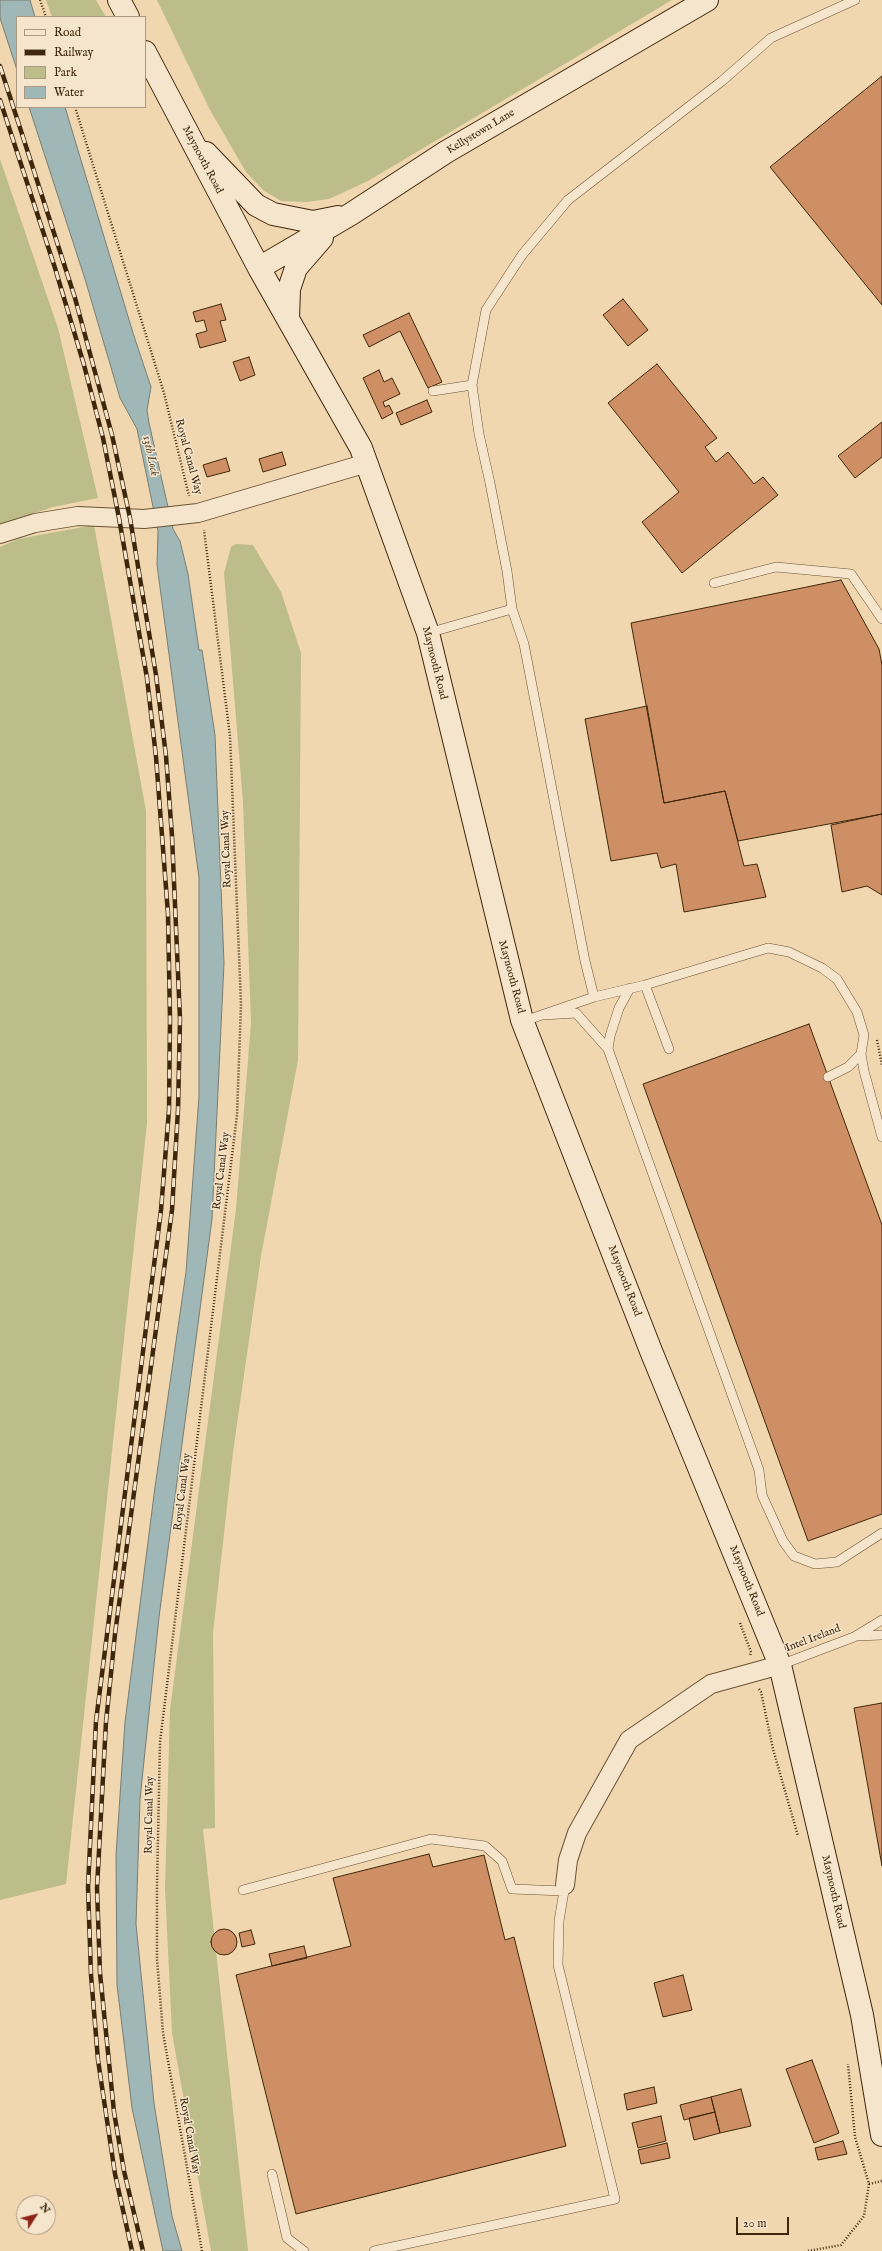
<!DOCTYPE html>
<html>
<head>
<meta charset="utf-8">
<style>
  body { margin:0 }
  #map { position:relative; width:882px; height:2251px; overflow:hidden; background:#f0d7b0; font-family:"IM FELL English",serif }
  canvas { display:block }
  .legend { position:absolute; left:16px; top:16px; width:130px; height:92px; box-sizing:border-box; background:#f5e5cc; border:1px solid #ac997f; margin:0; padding:5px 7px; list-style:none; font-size:12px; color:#3f270b }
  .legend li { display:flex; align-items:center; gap:8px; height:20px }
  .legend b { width:20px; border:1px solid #ac997f }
  .north { position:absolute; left:16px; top:2195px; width:40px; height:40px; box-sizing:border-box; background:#f5e5cc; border:1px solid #ac997f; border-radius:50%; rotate:54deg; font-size:11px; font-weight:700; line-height:16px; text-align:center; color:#3f270b }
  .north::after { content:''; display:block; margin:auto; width:14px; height:18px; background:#8f2418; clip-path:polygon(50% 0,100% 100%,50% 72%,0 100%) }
  .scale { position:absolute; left:736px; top:2217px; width:53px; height:18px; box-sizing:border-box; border:2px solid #3f270b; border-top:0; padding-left:5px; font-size:12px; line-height:14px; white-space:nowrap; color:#3f270b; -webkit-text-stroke:3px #f5e5cc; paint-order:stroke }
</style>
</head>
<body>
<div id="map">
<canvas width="882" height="2251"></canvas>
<ul class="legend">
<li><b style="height:5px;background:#f5e5cc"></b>Road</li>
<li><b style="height:5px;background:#3f270b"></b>Railway</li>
<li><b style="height:11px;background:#bcbd89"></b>Park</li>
<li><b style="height:11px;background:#9fb7b7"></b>Water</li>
</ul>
<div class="north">N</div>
<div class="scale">20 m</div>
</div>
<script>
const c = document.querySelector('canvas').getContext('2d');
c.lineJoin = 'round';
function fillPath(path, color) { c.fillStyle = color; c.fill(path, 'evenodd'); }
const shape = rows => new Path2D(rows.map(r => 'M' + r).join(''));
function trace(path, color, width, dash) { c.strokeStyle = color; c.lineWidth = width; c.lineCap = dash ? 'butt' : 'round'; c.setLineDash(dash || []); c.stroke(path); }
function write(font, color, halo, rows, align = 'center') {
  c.font = font + ' "IM FELL English",serif'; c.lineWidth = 3; c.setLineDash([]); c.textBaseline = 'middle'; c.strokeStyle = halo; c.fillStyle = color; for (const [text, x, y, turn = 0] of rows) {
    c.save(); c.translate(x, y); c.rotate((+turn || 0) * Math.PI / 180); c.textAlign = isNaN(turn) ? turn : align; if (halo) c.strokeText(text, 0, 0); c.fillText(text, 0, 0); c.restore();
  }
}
fillPath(shape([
  [46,0,96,0,106,17,52,17],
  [157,0,672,0,368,181,329,199,307,202,281,201,263,190,246,172,210,110],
  [0,159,58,328,98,498,53,507,0,525],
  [94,525,146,811,147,1123,66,1884,0,1900,0,547,18,539],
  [236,544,253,545,281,592,301,653,298,1060,261,1256,233,1452,213,1633,215,1828,203,1829,248,2251,211,2251,172,2033,165,1888,170,1710,236,1209,251,1023,243,802,224,573,231,547]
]), '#bcbd89');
const water = shape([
  [0,0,30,0,35,17,17,17,17,70,0,18,0,0],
  [29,107,65,107,133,333,151,387,147,410,149,423,173,529,180,541,188,574,199,650,202,650,215,735,224,963,212,1219,159,1617,140,1799,136,1924,154,2103,172,2216,182,2251,163,2251,132,2108,117,1985,116,1855,125,1722,155,1487,186,1272,199,1096,199,878,157,565,158,531,137,429,120,398,85,279,29,107]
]);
fillPath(water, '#9fb7b7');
trace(water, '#797d72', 1);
const building = shape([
  [882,76,882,305,770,167,882,76],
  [623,299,648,330,628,346,603,315,623,299],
  [221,304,226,320,220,321,226,341,200,348,196,334,207,331,204,320,196,322,193,312,221,304],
  [409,313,442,382,428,388,400,331,369,347,363,335,409,313],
  [249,357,255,375,240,381,233,362,249,357],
  [657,364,717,438,705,447,716,462,728,452,754,484,763,477,778,495,682,573,642,522,679,492,608,403,657,364],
  [379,370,384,382,392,378,400,394,383,402,385,407,389,405,393,413,382,419,363,378,379,370],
  [427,400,432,412,401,425,396,413,427,400],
  [882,422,882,457,855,478,838,456,882,422],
  [282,452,286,465,263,472,259,459,282,452],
  [226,458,230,471,207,477,203,465,226,458],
  [841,580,879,649,882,665,882,814,738,841,725,791,664,803,631,623,841,580],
  [647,706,664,803,725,791,744,866,757,864,766,897,684,912,676,864,661,868,657,853,611,861,585,719,647,706],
  [882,814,882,895,867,886,842,892,831,825,882,814],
  [809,1024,882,1225,882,1514,808,1541,643,1084,809,1024],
  [882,1703,882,1866,854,1708,882,1703],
  [429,1854,433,1867,484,1855,505,1940,514,1937,566,2146,296,2214,236,1975,351,1946,333,1878,429,1854],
  '211 1942a13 13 0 1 1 26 0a13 13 0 1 1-26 0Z',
  [251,1930,255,1944,242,1947,239,1933,251,1930],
  [304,1946,307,1958,272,1966,269,1954,304,1946],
  [683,1975,692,2010,663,2017,654,1983,683,1975],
  [812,2060,839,2133,814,2143,786,2069,812,2060],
  [654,2087,657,2103,627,2110,624,2094,654,2087],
  [741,2089,751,2126,720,2133,711,2097,741,2089],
  [711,2097,715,2112,684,2120,680,2105,711,2097],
  [715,2112,720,2133,694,2140,689,2118,715,2112],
  [661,2116,666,2141,638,2148,632,2123,661,2116],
  [843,2141,847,2154,818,2160,815,2148,843,2141],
  [667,2143,670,2158,641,2164,638,2150,667,2143]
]);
fillPath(building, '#cf8f65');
trace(building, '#3f270b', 1);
const lane = shape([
  [433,391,472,385],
  [714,583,776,567,851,574,882,619],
  [512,609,524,644,585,961,594,997,645,985,768,948,789,952,822,968,837,979,857,1012,864,1035,861,1054,848,1067,828,1077],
  [428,633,512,609,507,571,490,483,479,434,472,385,486,310,522,255,568,200,722,81,771,38,855,0],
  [645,985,669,1049],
  [630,988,619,1008,610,1036,608,1049,759,1470,762,1495,783,1541,794,1556,815,1564,837,1562,882,1533],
  [543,1015,576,1013,608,1049],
  [533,1018,594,997],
  [861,1054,864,1071,882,1137],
  [857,1636,882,1635],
  [780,1665,854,1637,882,1620],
  [243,1890,431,1839,485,1846,502,1861,512,1889,564,1891,565,1887],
  [272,2174,287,2238,304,2251],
  [374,2251,615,2199,558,1965,559,1921,564,1891]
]);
const street = shape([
  [0,534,35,523,78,516,144,519,198,513,367,463],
  [565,1885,568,1860,577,1833,629,1740,711,1684,780,1665]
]);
const secondary = shape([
  [119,0,128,17],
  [145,52,259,268,361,448,428,633,522,1020,651,1351,780,1665,862,2015,882,2135],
  [206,153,256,205,273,214,313,222,338,217],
  [259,268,351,214,446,152,707,0],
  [288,318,289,289,296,268,322,238]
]);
trace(lane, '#6b5334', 10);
trace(street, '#6b5334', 20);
trace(secondary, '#3f270b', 24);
trace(shape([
  [40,0,46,17],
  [75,107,164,393,189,496],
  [877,1040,882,1065],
  [740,1623,751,1652,750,1656],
  [759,1689,761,1692,773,1749,798,1836],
  [869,2184,882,2181],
  [202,2251,163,2033,157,1959,157,1886,160,1742,237,1115,241,1004,230,736,204,530],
  [808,2251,841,2245,864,2216,869,2184,855,2137,848,2064]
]), '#3f270b', 2.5, [1, 2]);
trace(lane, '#f5e5cc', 9);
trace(street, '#f5e5cc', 18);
trace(secondary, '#f5e5cc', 22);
const rail = shape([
  [0,66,75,298,112,435,130,518,156,675,166,756,172,836,180,1019,178,1110,172,1210,115,1634,106,1722,97,1888,100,1973,114,2112,124,2171,143,2251],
  [0,100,55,268,84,365,103,438,119,518,147,678,156,757,168,914,170,1019,169,1110,161,1210,96,1721,88,1887,91,1975,98,2060,115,2174,132,2251]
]);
trace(rail, '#3f270b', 4.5);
trace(rail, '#f5e5cc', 3, [9]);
write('11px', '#3f270b', '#f5e5cc', [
  ["Kellystown Lane",481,132,-31],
  ["Maynooth Road",202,160,62],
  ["Royal Canal Way",188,457,75],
  ["Maynooth Road",434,663,76],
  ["Royal Canal Way",227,849,-92],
  ["Maynooth Road",511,977,75],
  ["Royal Canal Way",222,1171,-83],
  ["Maynooth Road",624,1281,69],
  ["Royal Canal Way",183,1492,-83],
  ["Maynooth Road",746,1581,68],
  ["Intel Ireland",813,1639,-21],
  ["Royal Canal Way",150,1815,-89],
  ["Maynooth Road",833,1892,77],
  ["Royal Canal Way",189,2136,80]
]);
write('italic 12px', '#574b36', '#f5e5cc', [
  ["13th Lock",150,456,78]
]);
</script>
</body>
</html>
